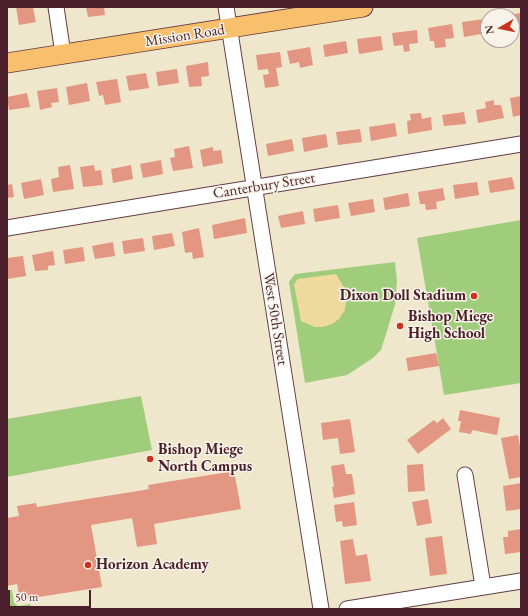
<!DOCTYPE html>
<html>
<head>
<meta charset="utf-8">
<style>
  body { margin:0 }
  #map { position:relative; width:528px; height:616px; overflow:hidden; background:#efe7cc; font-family:"EB Garamond",serif }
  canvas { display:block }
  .frame { position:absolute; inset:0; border:8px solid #4a1f2b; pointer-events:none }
  .north { position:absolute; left:480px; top:8px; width:40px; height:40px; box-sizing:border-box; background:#f7f3e8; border:1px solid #b29e9c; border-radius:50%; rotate:261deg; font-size:11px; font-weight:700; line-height:16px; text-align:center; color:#4a1f2b }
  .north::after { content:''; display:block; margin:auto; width:14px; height:18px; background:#c8321e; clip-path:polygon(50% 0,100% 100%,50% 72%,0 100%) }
  .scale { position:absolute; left:8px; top:590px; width:83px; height:18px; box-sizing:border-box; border:2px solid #4a1f2b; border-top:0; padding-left:5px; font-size:12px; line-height:14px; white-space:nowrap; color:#4a1f2b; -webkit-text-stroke:3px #f7f3e8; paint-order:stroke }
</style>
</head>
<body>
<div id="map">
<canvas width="528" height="616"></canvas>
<div class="frame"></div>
<div class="north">N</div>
<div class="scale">50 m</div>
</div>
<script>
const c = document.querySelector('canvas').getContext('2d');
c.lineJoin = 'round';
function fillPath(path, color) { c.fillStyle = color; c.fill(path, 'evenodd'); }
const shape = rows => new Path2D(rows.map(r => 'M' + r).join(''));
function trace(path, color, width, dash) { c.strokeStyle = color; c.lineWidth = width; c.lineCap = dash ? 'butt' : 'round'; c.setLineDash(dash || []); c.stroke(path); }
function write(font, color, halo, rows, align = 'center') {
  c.font = font + ' "EB Garamond",serif'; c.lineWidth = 3; c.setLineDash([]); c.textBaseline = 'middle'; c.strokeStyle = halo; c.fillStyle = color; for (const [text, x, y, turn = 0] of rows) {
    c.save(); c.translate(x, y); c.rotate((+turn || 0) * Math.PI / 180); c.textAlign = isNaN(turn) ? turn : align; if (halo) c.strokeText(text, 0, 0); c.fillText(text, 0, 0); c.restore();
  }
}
fillPath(shape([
  [521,220,521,383,444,395,417,238],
  [395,262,397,281,395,305,381,350,373,358,347,375,305,383,289,282,295,274],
  [141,396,152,450,7,477,7,419],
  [12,590,14,603,18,606,30,604,32,609,7,609,7,591]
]), '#a0cd7b');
fillPath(shape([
  [336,274,345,289,346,300,345,310,339,319,332,324,323,327,315,327,301,321,294,284,298,279]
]), '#eeda9e');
fillPath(shape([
  [16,7,37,7,33,8,36,22,19,25],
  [86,7,104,7,105,15,88,17],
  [521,13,521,27,512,28,512,16,509,15],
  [485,19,487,33,464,37,462,22],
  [452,24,454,38,445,39,446,47,435,48,434,41,430,41,428,28],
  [417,30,418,43,409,44,410,51,404,52,403,45,394,46,392,33],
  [381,36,383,50,359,54,357,39],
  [346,41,348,53,325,57,323,45],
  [310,47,313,65,300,68,299,62,290,64,287,51],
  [280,52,282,67,276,68,279,86,265,88,263,75,269,74,268,69,258,70,256,55],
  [208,62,209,76,201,77,202,86,189,87,186,66],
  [177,69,179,83,158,86,156,72],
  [146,73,149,88,129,91,126,76],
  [117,79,121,102,105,105,103,95,99,96,96,82],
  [87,83,90,101,69,105,66,87],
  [57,88,59,102,51,103,52,107,40,110,37,91],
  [27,93,30,107,9,110,7,97],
  [521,96,521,115,513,117,510,98],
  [494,100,494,105,501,105,504,118,478,123,476,110,486,108,485,102],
  [464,112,466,124,444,126,442,115],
  [421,113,422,119,431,117,432,130,408,134,407,121,411,120,410,114],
  [395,123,397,136,371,141,369,127],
  [360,129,362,142,338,145,336,132],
  [326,134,328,147,304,152,302,138],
  [292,139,294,151,268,156,266,144],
  [189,146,193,168,173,171,170,158,175,157,174,149],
  [213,147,213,151,221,150,223,163,203,167,200,150],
  [161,160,163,174,143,178,140,164],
  [70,165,74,189,53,192,51,179,59,177,58,167],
  [94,165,95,171,101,170,103,185,83,187,80,167],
  [131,165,133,179,113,183,111,169],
  [512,177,515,189,490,193,488,181],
  [41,179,44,195,24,199,21,183],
  [477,182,479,195,455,199,453,185],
  [12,184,14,197,7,198,7,185],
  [443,188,445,200,436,202,437,209,426,210,425,204,420,204,418,192],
  [408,193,410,206,385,210,383,198],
  [373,199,375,212,351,216,348,203],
  [338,205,340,218,315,222,313,209],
  [303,211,305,224,281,228,278,216],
  [245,218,247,233,214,239,212,225],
  [199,228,204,257,193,259,192,252,185,253,182,232],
  [172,233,175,246,154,250,152,236],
  [143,238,145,251,124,254,122,241],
  [113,242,115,256,95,259,92,246],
  [83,247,85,261,65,264,63,250],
  [53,251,55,265,48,266,48,270,35,271,32,255],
  [23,256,26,276,7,279,7,258],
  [436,353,439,366,408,371,406,358],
  [460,410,500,418,497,435,472,430,471,434,459,432,461,421,458,421],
  [443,418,451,429,418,454,407,440,434,420,437,423],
  [350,419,355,452,340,454,338,438,323,440,321,423],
  [518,435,521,452,521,477,509,479,501,438],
  [344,464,346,474,352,474,355,494,334,498,332,487,334,487,331,466],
  [423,464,425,491,408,492,407,465],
  [234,471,241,509,154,524,157,544,137,547,132,518,91,525,102,587,20,600,17,584,7,586,7,518,19,516,17,506,36,503,37,507,144,490,149,489,148,485],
  [521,483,521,509,506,511,503,486],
  [428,499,432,523,417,526,412,502],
  [354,502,357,525,343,527,342,521,336,522,334,505],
  [521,529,521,552,505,554,503,537,508,537,508,531],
  [442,536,447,574,430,576,425,538],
  [353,539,356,556,367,554,371,581,345,584,340,541]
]), '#e39682');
const minor = shape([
  [56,7,63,54],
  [226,7,321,609],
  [7,228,521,144],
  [465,475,483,586],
  [347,609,521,581]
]);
const major = shape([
  [7,63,363,7]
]);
trace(minor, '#633d43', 17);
trace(major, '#633d43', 21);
trace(minor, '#fff', 15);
trace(major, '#f8bf6c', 19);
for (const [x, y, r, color] of [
  [474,296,4,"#c8321e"],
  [400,326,4,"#c8321e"],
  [150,459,4,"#c8321e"],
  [88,565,4,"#c8321e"]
]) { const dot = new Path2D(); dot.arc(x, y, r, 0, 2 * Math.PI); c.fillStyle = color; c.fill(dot); trace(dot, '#f7f3e8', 1.5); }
write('15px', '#4a1f2b', '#f7f3e8', [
  ["Mission Road",185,36,-9],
  ["Canterbury Street",264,186,-9],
  ["West 50th Street",275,319,81]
]);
write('bold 15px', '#4a1f2b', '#f7f3e8', [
  ["Dixon Doll Stadium",466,296,"right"],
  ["Bishop Miege",408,317],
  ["High School",408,334],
  ["Bishop Miege",158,450],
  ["North Campus",158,467],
  ["Horizon Academy",96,565]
], 'left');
</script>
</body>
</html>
